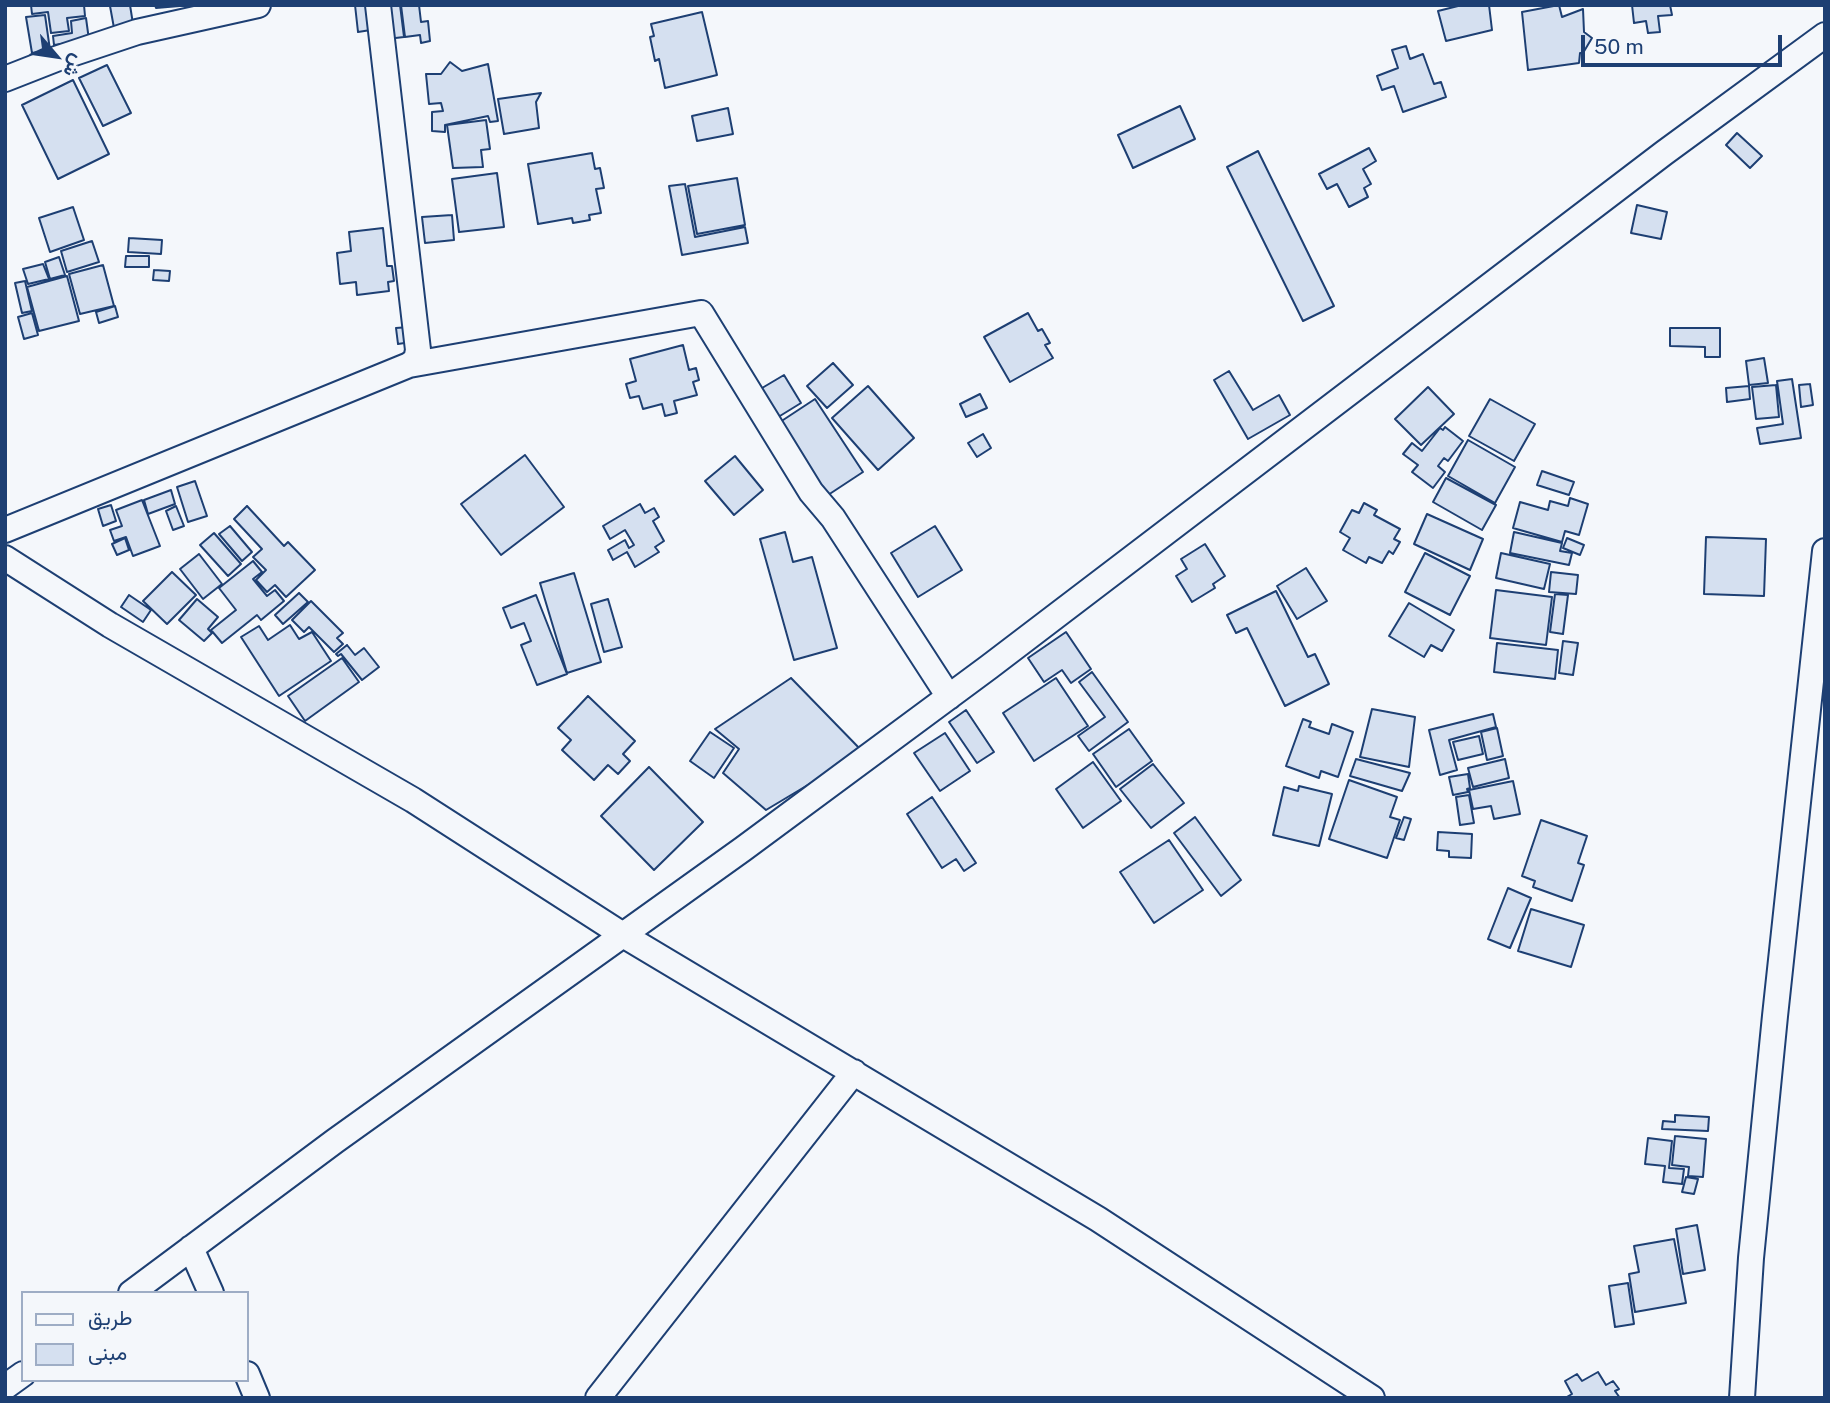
<!DOCTYPE html>
<html>
<head>
<meta charset="utf-8">
<style>
  body { margin:0 }
  #map { position:relative; width:1830px; height:1403px; overflow:hidden; background:#f4f7fb; font-family:"Public Sans",Vazirmatn,sans-serif }
  canvas { display:block }
  .frame { position:absolute; inset:0; border:7px solid #1d3f73; pointer-events:none }
  .legend { position:absolute; left:21px; top:1291px; width:228px; height:91px; box-sizing:border-box; background:#f4f7fb; border:2px solid #9eadc5; margin:0; padding:9px 12px; list-style:none; font-size:21px; color:#1d3f73 }
  .legend li { display:flex; align-items:center; gap:14px; height:35px }
  .legend b { width:35px; border:2px solid #9eadc5 }
  .north { position:absolute; left:21px; top:21px; width:70px; height:70px; -webkit-text-stroke:5px #f4f7fb; paint-order:stroke; rotate:119deg; font-size:19px; font-weight:700; line-height:28px; text-align:center; color:#1d3f73 }
  .north::after { content:''; display:block; margin:auto; width:24px; height:32px; background:#1d3f73; clip-path:polygon(50% 0,100% 100%,50% 72%,0 100%) }
  .scale { position:absolute; left:1581px; top:35px; width:201px; height:32px; box-sizing:border-box; border:4px solid #1d3f73; border-top:0; padding-left:9px; font-size:21px; line-height:24px; white-space:nowrap; color:#1d3f73; -webkit-text-stroke:5px #f4f7fb; paint-order:stroke }
</style>
</head>
<body>
<div id="map">
<canvas width="1830" height="1403"></canvas>
<div class="frame"></div>
<ul class="legend">
<li><b style="height:9px;background:#f4f7fb"></b>طريق</li>
<li><b style="height:19px;background:#d5e0f0"></b>مبنى</li>
</ul>
<div class="north">ش</div>
<div class="scale">50 m</div>
</div>
<script>
const c = document.querySelector('canvas').getContext('2d');
c.lineJoin = 'round';
function fillPath(path, color) { c.fillStyle = color; c.fill(path, 'evenodd'); }
const shape = rows => new Path2D(rows.map(r => 'M' + r).join(''));
function trace(path, color, width, dash) { c.strokeStyle = color; c.lineWidth = width; c.lineCap = dash ? 'butt' : 'round'; c.setLineDash(dash || []); c.stroke(path); }
const building = shape([
  [31,5,84,5,85,16,67,18,69,31,51,33,48,12,32,14,31,5],
  [130,5,133,24,114,28,110,6,130,5],
  [155,5,191,5,156,8,155,5],
  [355,5,374,5,377,29,358,32,355,5],
  [382,5,400,5,404,37,387,39,382,5],
  [401,5,419,5,421,22,428,21,430,41,421,43,420,35,405,37,401,5],
  [1462,5,1489,5,1492,30,1446,41,1438,11,1462,5],
  [1559,5,1562,17,1583,9,1584,32,1592,38,1583,53,1580,53,1579,63,1528,70,1522,12,1559,5],
  [1632,5,1670,5,1672,15,1658,16,1660,32,1648,33,1646,21,1634,23,1632,5],
  [702,12,717,75,665,88,659,59,655,61,650,37,654,36,651,24,702,12],
  [45,15,50,50,32,53,26,17,45,15],
  [86,18,89,40,54,45,53,36,72,33,71,21,86,18],
  [1406,46,1410,59,1423,54,1434,84,1441,82,1446,97,1403,112,1394,86,1382,90,1377,76,1398,68,1392,50,1406,46],
  [450,62,462,71,488,64,498,121,490,122,488,116,445,125,445,132,432,131,432,112,443,111,441,103,429,104,426,74,441,74,450,62],
  [107,65,131,113,103,126,79,78,107,65],
  [73,80,109,154,58,179,22,105,73,80],
  [541,93,536,102,539,128,504,134,498,99,541,93],
  [1180,106,1195,139,1133,168,1118,135,1180,106],
  [728,108,733,134,697,141,692,116,728,108],
  [486,120,490,149,481,150,483,167,453,168,447,125,486,120],
  [1737,133,1762,156,1750,168,1726,145,1737,133],
  [1369,148,1376,161,1363,169,1371,184,1364,188,1368,197,1349,207,1337,184,1327,189,1319,174,1369,148],
  [1258,151,1334,306,1303,321,1227,167,1258,151],
  [592,153,595,169,600,168,604,188,596,189,601,213,589,215,590,220,573,223,572,218,538,224,528,164,592,153],
  [497,173,504,227,459,232,452,179,497,173],
  [737,178,745,225,697,234,688,186,737,178],
  [685,184,695,237,745,227,748,243,682,255,669,186,685,184],
  [1637,205,1667,212,1661,239,1631,233,1637,205],
  [73,207,84,240,50,252,39,218,73,207],
  [452,215,454,240,425,243,422,217,452,215],
  [383,228,387,266,392,266,394,281,388,282,389,291,357,295,356,282,340,284,337,253,351,251,349,232,383,228],
  [129,238,162,240,161,254,128,252,129,238],
  [92,241,99,262,67,272,61,251,92,241],
  [126,256,149,256,149,267,125,267,126,256],
  [59,257,65,275,50,279,45,262,59,257],
  [43,264,49,279,28,284,23,269,43,264],
  [103,265,114,306,80,314,69,274,103,265],
  [154,270,170,271,169,281,153,280,154,270],
  [67,276,79,321,39,331,27,287,67,276],
  [25,281,32,311,22,313,15,283,25,281],
  [115,306,118,317,99,323,96,312,115,306],
  [32,313,38,335,24,339,18,317,32,313],
  [1028,313,1038,331,1042,329,1050,343,1045,345,1053,358,1010,382,984,337,1028,313],
  [409,327,411,342,398,344,396,328,409,327],
  [1670,328,1720,328,1720,357,1705,357,1705,347,1670,346,1670,328],
  [683,345,689,370,696,368,699,380,693,382,697,395,674,401,677,413,665,416,662,404,643,409,639,396,630,398,626,384,636,381,630,359,683,345],
  [1764,358,1768,383,1749,385,1746,361,1764,358],
  [833,363,853,385,827,408,807,386,833,363],
  [1229,371,1253,410,1279,395,1290,415,1248,439,1214,380,1229,371],
  [784,375,801,403,775,419,757,391,784,375],
  [1792,379,1801,438,1760,444,1757,428,1783,424,1777,381,1792,379],
  [1810,384,1813,405,1801,407,1799,385,1810,384],
  [1776,385,1779,417,1756,419,1752,387,1776,385],
  [868,386,914,438,878,470,832,418,868,386],
  [1749,386,1750,399,1727,402,1726,388,1749,386],
  [1428,387,1454,414,1421,445,1395,419,1428,387],
  [980,394,987,408,966,417,960,404,980,394],
  [815,399,863,472,825,497,777,424,815,399],
  [1490,399,1535,424,1514,461,1469,436,1490,399],
  [1445,427,1463,441,1448,461,1444,458,1438,466,1445,472,1433,488,1412,472,1418,465,1403,454,1412,443,1422,451,1440,428,1443,430,1445,427],
  [983,434,991,448,977,457,968,443,983,434],
  [1468,440,1515,467,1495,503,1448,476,1468,440],
  [525,455,564,507,501,555,461,504,525,455],
  [735,456,763,490,734,515,705,481,735,456],
  [1542,471,1574,482,1569,495,1537,485,1542,471],
  [1446,478,1496,505,1482,530,1433,502,1446,478],
  [195,481,207,516,188,522,177,487,195,481],
  [171,490,175,504,148,514,144,500,171,490],
  [1570,498,1588,504,1579,535,1565,531,1562,542,1513,528,1520,502,1548,510,1550,501,1568,506,1570,498],
  [142,500,160,546,133,556,126,537,114,541,110,530,122,526,116,510,142,500],
  [1364,503,1377,510,1374,515,1400,529,1394,539,1400,542,1393,554,1389,551,1382,563,1369,557,1366,563,1343,550,1350,538,1340,532,1352,510,1359,513,1364,503],
  [640,504,645,513,654,508,659,517,653,521,664,541,655,547,659,552,635,567,627,552,613,560,608,550,625,540,629,548,634,545,625,530,610,539,603,526,640,504],
  [111,505,116,521,103,526,98,509,111,505],
  [176,506,184,526,173,530,166,511,176,506],
  [247,506,284,546,288,542,315,570,286,597,275,585,267,592,256,580,266,570,253,557,262,549,234,519,247,506],
  [1427,514,1483,539,1470,570,1414,544,1427,514],
  [230,526,252,552,242,561,219,534,230,526],
  [935,526,962,570,918,597,891,553,935,526],
  [785,532,793,562,812,557,837,648,794,660,760,539,785,532],
  [1514,532,1562,543,1560,551,1572,553,1569,565,1510,553,1514,532],
  [214,533,241,564,228,576,200,545,214,533],
  [1706,537,1766,539,1764,596,1704,594,1706,537],
  [125,538,129,550,117,555,112,544,125,538],
  [1567,538,1584,545,1580,555,1563,548,1567,538],
  [1205,544,1225,576,1213,584,1215,588,1192,602,1176,576,1187,569,1181,559,1205,544],
  [1425,553,1470,576,1450,615,1405,592,1425,553],
  [1501,553,1550,564,1544,589,1496,578,1501,553],
  [199,554,222,584,203,599,180,569,199,554],
  [253,561,262,572,253,579,267,596,275,590,284,601,261,620,257,615,222,643,211,630,236,610,219,588,253,561],
  [1306,568,1327,601,1297,619,1277,586,1306,568],
  [172,572,196,595,167,624,143,601,172,572],
  [1551,572,1578,575,1576,594,1549,592,1551,572],
  [574,573,601,662,567,673,540,583,574,573],
  [1496,590,1552,597,1546,645,1490,638,1496,590],
  [1276,591,1308,657,1315,654,1329,684,1285,706,1247,628,1236,633,1227,615,1276,591],
  [299,593,308,602,283,624,275,615,299,593],
  [1555,594,1568,595,1563,634,1550,632,1555,594],
  [129,595,151,610,143,622,121,607,129,595],
  [536,595,567,674,537,685,521,645,531,641,524,623,511,628,503,608,536,595],
  [197,599,218,617,208,629,212,633,204,641,179,620,197,599],
  [608,599,622,647,604,652,591,604,608,599],
  [311,601,343,633,337,638,343,644,334,652,309,627,304,632,292,620,311,601],
  [1409,603,1454,630,1442,651,1431,645,1424,657,1389,636,1409,603],
  [290,625,299,639,312,632,331,661,279,696,241,637,259,626,268,640,290,625],
  [1066,632,1091,669,1071,683,1062,670,1044,682,1028,658,1066,632],
  [1563,641,1578,643,1573,675,1559,673,1563,641],
  [1497,643,1558,650,1555,679,1494,672,1497,643],
  [347,645,355,655,364,648,379,667,362,680,341,654,338,656,336,654,347,645],
  [342,658,359,682,305,721,288,696,342,658],
  [1092,672,1128,722,1089,751,1078,736,1105,717,1079,682,1092,672],
  [791,678,863,752,766,810,723,773,739,749,715,729,791,678],
  [1056,678,1088,726,1034,761,1003,713,1056,678],
  [588,696,635,741,623,754,630,761,618,774,608,765,594,780,562,750,571,740,558,728,588,696],
  [1372,709,1415,717,1409,767,1360,757,1372,709],
  [966,710,994,752,977,763,949,722,966,710],
  [1493,714,1496,727,1449,740,1457,770,1440,775,1429,730,1493,714],
  [1303,719,1311,722,1309,727,1329,734,1332,724,1353,732,1338,777,1321,771,1319,778,1286,766,1303,719],
  [1497,728,1503,756,1487,760,1481,732,1497,728],
  [1129,729,1152,761,1116,787,1093,754,1129,729],
  [710,732,734,748,714,778,690,761,710,732],
  [945,733,970,771,940,791,914,753,945,733],
  [1479,736,1483,754,1458,760,1453,742,1479,736],
  [1356,759,1410,773,1402,791,1350,776,1356,759],
  [1505,759,1509,778,1473,787,1468,768,1505,759],
  [1093,762,1121,801,1083,828,1056,789,1093,762],
  [1153,764,1184,803,1151,828,1120,789,1153,764],
  [649,767,703,822,654,870,601,816,649,767],
  [1468,774,1470,788,1467,789,1468,792,1453,795,1449,777,1468,774],
  [1349,780,1397,797,1390,817,1400,820,1387,858,1329,839,1349,780],
  [1513,781,1520,814,1494,819,1491,806,1473,809,1469,790,1513,781],
  [1299,786,1332,794,1319,846,1273,835,1284,787,1298,791,1299,786],
  [1469,795,1474,823,1460,825,1456,797,1469,795],
  [932,797,976,863,964,871,956,859,942,868,907,814,932,797],
  [1195,817,1241,880,1221,896,1174,833,1195,817],
  [1404,817,1411,819,1404,840,1396,838,1404,817],
  [1541,820,1587,836,1578,863,1584,865,1572,901,1533,887,1535,881,1522,876,1541,820],
  [1438,832,1472,834,1471,858,1449,857,1449,851,1437,850,1438,832],
  [1169,840,1203,890,1154,923,1120,872,1169,840],
  [1508,888,1531,898,1510,948,1488,939,1508,888],
  [1531,909,1584,925,1571,967,1518,951,1531,909],
  [1675,1115,1709,1117,1708,1131,1662,1129,1663,1121,1675,1122,1675,1115],
  [1675,1136,1706,1139,1703,1177,1688,1176,1689,1167,1672,1165,1675,1136],
  [1648,1138,1672,1141,1669,1168,1684,1169,1682,1184,1663,1182,1665,1166,1645,1164,1648,1138],
  [1686,1177,1698,1179,1694,1194,1682,1192,1686,1177],
  [1697,1225,1705,1270,1683,1274,1676,1229,1697,1225],
  [1674,1239,1686,1303,1635,1312,1629,1274,1639,1272,1634,1246,1674,1239],
  [1628,1283,1634,1324,1615,1327,1609,1286,1628,1283],
  [1598,1372,1606,1385,1613,1381,1619,1389,1615,1391,1620,1398,1565,1398,1572,1394,1565,1381,1577,1374,1582,1381,1598,1372]
]);
fillPath(building, '#d5e0f0');
trace(building, '#1d3f73', 2);
const street = shape([
  [5,79,56,59,137,32,258,5],
  [409,365,701,313,811,492,833,518,949,697],
  [5,530,409,365,416,360,418,350,378,5],
  [5,558,110,625,413,800,623,935,1098,1219,1372,1398],
  [191,1248,211,1293],
  [131,1293,335,1141,743,849,989,667,1664,153,1825,35],
  [247,1374,257,1398],
  [5,1387,23,1374],
  [598,1398,854,1072],
  [1742,1398,1751,1258,1775,1016,1825,551]
]);
trace(street, '#1d3f73', 28);
trace(street, '#f4f7fb', 24);
</script>
</body>
</html>
